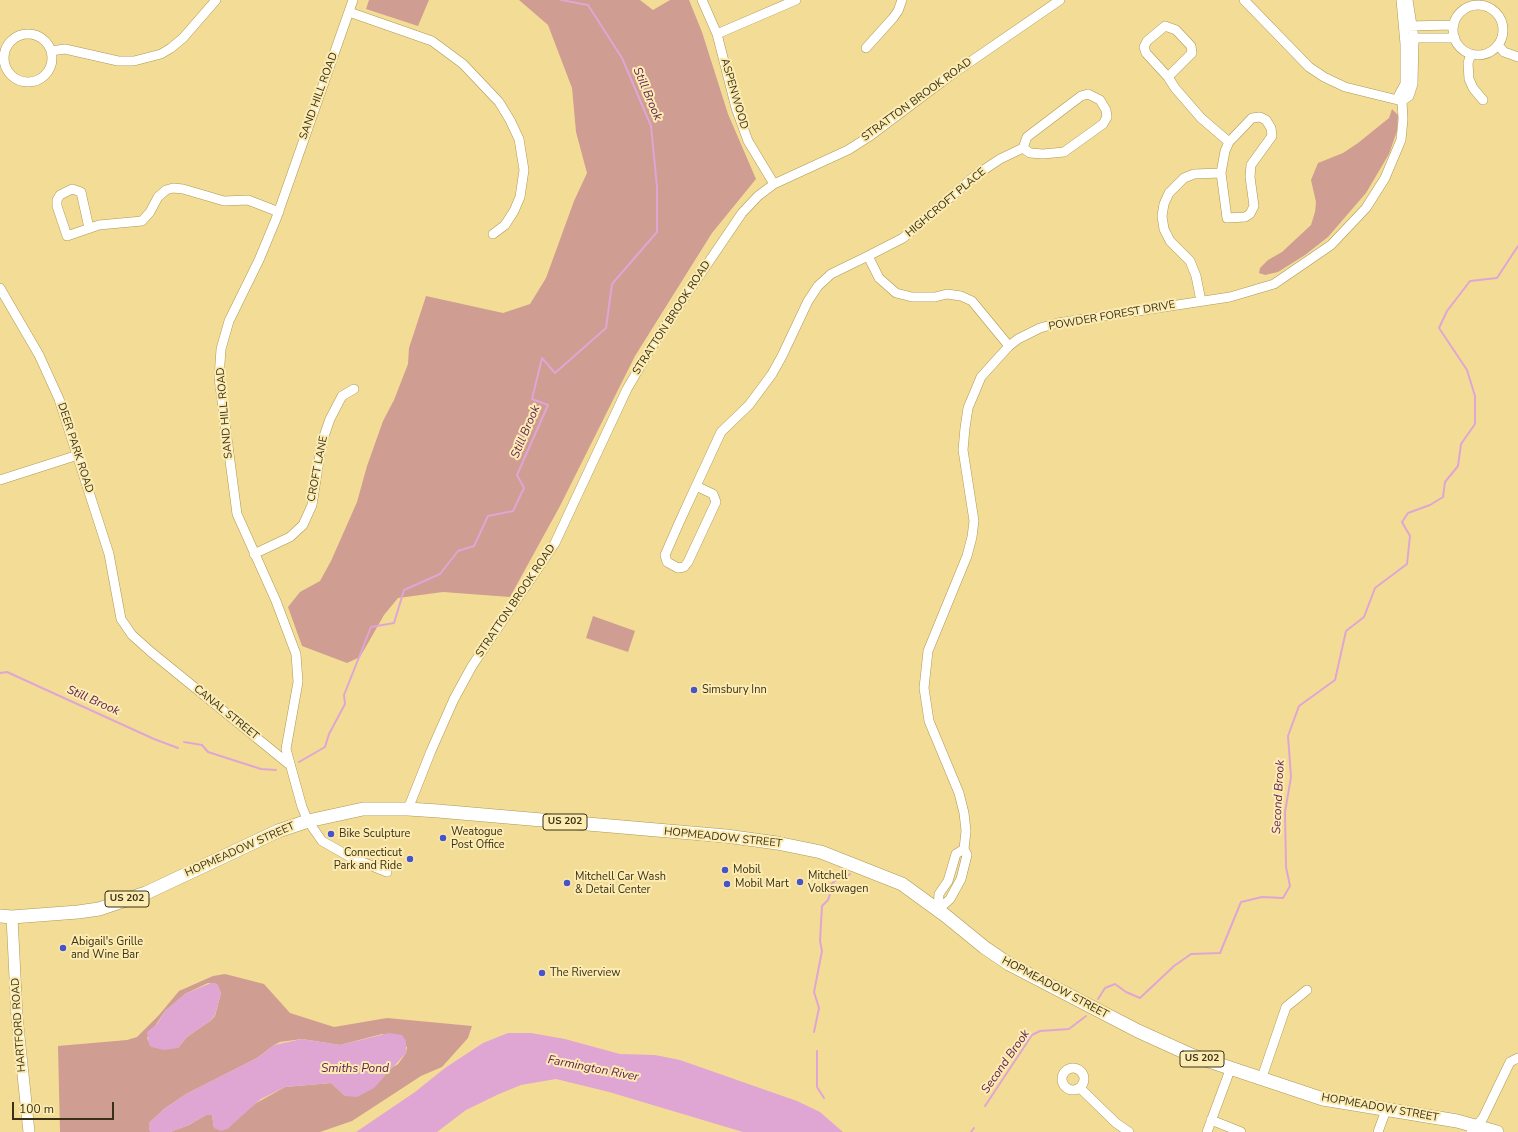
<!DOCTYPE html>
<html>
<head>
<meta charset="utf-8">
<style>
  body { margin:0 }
  #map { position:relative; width:1518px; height:1132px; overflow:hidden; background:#f3dd96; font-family:"Nunito Sans",sans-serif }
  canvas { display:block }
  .scale { position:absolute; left:12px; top:1102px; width:102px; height:18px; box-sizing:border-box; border:2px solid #393113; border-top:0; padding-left:5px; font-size:12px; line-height:14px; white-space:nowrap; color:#393113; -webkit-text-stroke:3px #fcebb3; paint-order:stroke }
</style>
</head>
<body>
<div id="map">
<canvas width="1518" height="1132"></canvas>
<div class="scale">100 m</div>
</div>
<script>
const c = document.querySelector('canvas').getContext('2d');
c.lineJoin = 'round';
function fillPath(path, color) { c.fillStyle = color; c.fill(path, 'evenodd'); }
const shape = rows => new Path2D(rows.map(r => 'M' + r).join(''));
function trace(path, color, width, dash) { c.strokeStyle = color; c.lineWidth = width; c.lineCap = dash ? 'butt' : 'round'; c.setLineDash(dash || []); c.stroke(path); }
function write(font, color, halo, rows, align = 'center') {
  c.font = font + ' "Nunito Sans",sans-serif'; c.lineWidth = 4; c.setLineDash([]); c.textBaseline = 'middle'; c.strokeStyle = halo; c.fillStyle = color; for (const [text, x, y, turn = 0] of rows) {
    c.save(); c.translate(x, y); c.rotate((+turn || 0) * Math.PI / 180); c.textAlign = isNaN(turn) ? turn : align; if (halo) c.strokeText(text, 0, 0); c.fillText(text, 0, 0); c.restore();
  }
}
fillPath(shape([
  [369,0,429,0,418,26,366,9],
  [519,0,640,0,653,10,670,0,689,0,702,32,728,114,756,179,712,233,635,356,560,506,510,597,443,592,398,598,384,615,360,657,347,663,302,646,288,607,300,592,320,581,331,561,357,502,367,466,383,421,394,400,408,364,409,348,426,296,503,313,530,304,546,278,574,201,587,173,576,132,572,88,548,25],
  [1392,109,1398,115,1397,131,1389,154,1366,193,1328,237,1305,255,1278,272,1265,275,1259,273,1260,268,1268,260,1282,252,1311,225,1315,212,1316,202,1311,180,1318,163,1343,153,1358,143,1389,118],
  [593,616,635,631,628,652,586,638],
  [225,974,264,984,290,1013,334,1027,387,1018,472,1026,468,1038,442,1067,421,1076,352,1121,320,1132,170,1132,189,1125,206,1115,212,1115,214,1128,227,1129,251,1106,285,1087,331,1083,345,1096,398,1064,406,1053,407,1047,382,1034,340,1045,302,1039,280,1042,274,1045,257,1058,186,1094,164,1109,149,1123,149,1129,151,1132,60,1132,58,1046,127,1040,137,1037,159,1015,179,991,213,976],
  [208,983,217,984,221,993,215,1016,210,1021,187,1037,178,1048,151,1046,147,1038,165,1011,185,994]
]), '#cf9d92');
fillPath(shape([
  [211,983,217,984,221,993,215,1015,210,1021,187,1037,178,1048,164,1050,151,1047,149,1044,147,1032,157,1024,165,1011,185,994],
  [389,1033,402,1035,406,1041,406,1053,374,1088,357,1097,345,1096,331,1083,285,1087,261,1099,227,1129,221,1131,214,1128,212,1115,206,1115,189,1125,170,1132,151,1132,149,1129,149,1123,164,1109,186,1094,257,1058,274,1045,302,1039,340,1045],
  [508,1033,531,1033,565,1039,620,1054,655,1055,680,1060,797,1101,820,1112,843,1132,743,1132,609,1092,556,1079,521,1085,499,1094,466,1110,437,1132,356,1132,415,1092,445,1068,483,1043]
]), '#dfa6d4');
trace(shape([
  [0,673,7,672,154,739,178,748],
  [184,742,202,745,208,752,261,769,276,770],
  [299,762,325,747,329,734,345,704,344,695,371,627,394,623,404,590,440,574,458,551,474,546,488,516,513,511,524,488,517,475,548,405,532,399,542,358,555,373,606,328,612,284,657,232,657,187,651,126,622,58,588,5,561,0],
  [1098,999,1105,988,1115,984,1126,992,1140,998,1174,966,1191,954,1220,953,1241,902,1262,897,1283,898,1290,886,1286,867,1285,812,1291,777,1288,736,1299,706,1335,680,1346,631,1364,617,1375,588,1407,564,1410,536,1402,522,1408,513,1430,505,1443,497,1445,482,1458,466,1461,444,1475,424,1475,396,1467,370,1439,328,1447,311,1470,281,1497,278,1518,246],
  [814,1032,819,1008,814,992,822,951,820,941,822,906,828,900,830,894,828,887,836,880,843,879,850,874],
  [817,1051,817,1087,824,1098],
  [985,1106,1032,1035,1040,1031,1069,1029,1086,1016],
  [971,1132,974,1128]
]), '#dfa6d4', 2);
const minor = shape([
  [353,0,276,219,259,260,229,321,221,349,219,378,237,514,276,601,296,654,298,682,286,749,302,807,308,821,322,841,352,858,387,872],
  [702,0,717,34,736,108,748,141,774,184],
  [1244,0,1309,67,1324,77,1345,87,1402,101],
  '1453 30a25 25 0 1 1 50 0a25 25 0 1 1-50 0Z',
  [349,12,432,41,463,64,499,102,510,120,519,139,524,170,520,197,514,211,505,225,493,234],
  [1407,26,1454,25],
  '4 58a24 24 0 1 1 48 0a24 24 0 1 1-48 0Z',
  [717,34,796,0],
  [1408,38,1455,38],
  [1498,45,1504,52,1518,57],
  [866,48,893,18,898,11,902,0],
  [51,51,65,49,118,61,134,61,161,54,171,48,183,38,216,0],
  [1471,54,1468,63,1469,79,1473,88,1483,100],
  [1168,77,1192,53,1191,46,1176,30,1165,26,1147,41,1144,47,1146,53,1168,77,1175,88,1201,118,1229,142],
  [1088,94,1100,100,1106,110,1107,117,1103,124,1064,152,1043,154,1030,153,1023,148,1027,137,1081,96,1088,94],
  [1402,101,1409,96,1413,84,1414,38,1408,0],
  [89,228,81,192,72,189,60,195,57,200,57,206,67,236,99,225,142,221,150,212,158,197,166,190,173,188,183,189,224,201,248,200,279,212],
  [0,288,39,355,59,399,109,554,121,619,132,635,151,652,290,765],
  [1201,301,1196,276,1190,261,1170,241,1164,229,1162,216,1164,204,1169,193,1184,178,1194,174,1221,173,1227,218,1245,217,1250,214,1254,206,1250,177,1251,165,1272,136,1271,128,1266,120,1260,117,1252,118,1229,142,1225,151,1221,173],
  [1009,346,972,301,961,296,947,294,935,297,912,297,896,293,879,278,868,256,903,238,976,175,1000,159,1023,148],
  [0,480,78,455],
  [696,486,713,494,716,502,688,562,684,567,678,568,667,562,665,555,679,523,696,486,721,432,749,405,772,374,782,356,808,301,818,286,831,274,868,256],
  [254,554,290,537,303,525,312,505,322,442,330,419,342,396,354,389],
  [408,809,431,751,454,699,472,666,555,543,627,389,657,338,742,213,758,196,774,184,848,150,870,136,951,75,1060,0],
  [938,910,950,899,961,879,967,855,964,849,966,831,964,813,959,793,929,721,924,688,928,651,967,556,972,537,974,521,963,450,965,428,968,408,981,377,1009,346,1018,339,1040,328,1058,323,1230,297,1274,284,1331,245,1366,208,1385,178,1401,140,1403,119,1402,101,1399,95,1405,84,1405,44,1401,0],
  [938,910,939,894,948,881,956,854,964,849],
  '1062 1079a11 11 0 1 1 22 0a11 11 0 1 1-22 0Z',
  [1261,1080,1286,1007,1307,990],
  [1080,1088,1116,1123,1129,1132],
  [1211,1120,1241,1132],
  [1207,1132,1230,1070],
  [1378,1132,1386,1110],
  [1471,1132,1483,1118,1510,1062,1518,1058]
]);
const major = shape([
  [12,917,17,1017,29,1132]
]);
const highway = shape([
  [0,916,12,917,78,912,99,909,146,893,278,831,308,821,363,809,408,809,438,811,726,836,777,843,821,852,902,884,946,916,984,947,1009,964,1138,1031,1191,1055,1323,1099,1457,1121,1497,1132]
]);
trace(minor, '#ad9852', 10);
trace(major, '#ad9852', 12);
trace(highway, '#ad9852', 14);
trace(minor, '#fff', 9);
trace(major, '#fff', 11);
trace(highway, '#fff', 13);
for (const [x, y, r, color] of [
  [694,690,4,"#4754c9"],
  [331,834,4,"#4754c9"],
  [443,838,4,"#4754c9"],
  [410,859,4,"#4754c9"],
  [725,870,4,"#4754c9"],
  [800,882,4,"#4754c9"],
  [567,883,4,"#4754c9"],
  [727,884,4,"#4754c9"],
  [63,948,4,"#4754c9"],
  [542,973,4,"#4754c9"]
]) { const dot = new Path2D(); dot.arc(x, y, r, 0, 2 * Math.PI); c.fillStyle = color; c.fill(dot); trace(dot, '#fcebb3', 1.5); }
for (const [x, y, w] of [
  [565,822,44],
  [127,899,44],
  [1202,1059,44]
]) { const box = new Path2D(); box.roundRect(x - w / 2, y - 8, w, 16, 3); c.fillStyle = '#fcebb3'; c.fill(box); trace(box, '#393113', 1); }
write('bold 10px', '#393113', null, [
  ["US 202",565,822],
  ["US 202",127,899],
  ["US 202",1202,1059]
]);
write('11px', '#393113', '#fcebb3', [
  ["ASPENWOOD",734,94,74],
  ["SAND HILL ROAD",319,96,-70],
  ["STRATTON BROOK ROAD",917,100,-36],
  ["HIGHCROFT PLACE",946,203,-40],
  ["POWDER FOREST DRIVE",1112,316,-10],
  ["STRATTON BROOK ROAD",672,318,-57],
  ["SAND HILL ROAD",225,413,-95],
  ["DEER PARK ROAD",75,448,72],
  ["CROFT LANE",318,469,-79],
  ["STRATTON BROOK ROAD",516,601,-56],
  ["CANAL STREET",226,713,39],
  ["HOPMEADOW STREET",723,838,6],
  ["HOPMEADOW STREET",240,850,-24],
  ["HOPMEADOW STREET",1055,988,28],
  ["HARTFORD ROAD",19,1025,-94],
  ["HOPMEADOW STREET",1380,1108,10]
]);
write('11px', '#393113', '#fcebb3', [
  ["Simsbury Inn",702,690],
  ["Weatogue",451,832],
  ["Post Office",451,845],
  ["Bike Sculpture",339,834],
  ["Connecticut",402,853,"right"],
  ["Park and Ride",402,866,"right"],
  ["Mobil",733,870],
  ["Mitchell",808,876],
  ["Volkswagen",808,889],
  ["Mitchell Car Wash",575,877],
  ["& Detail Center",575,890],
  ["Mobil Mart",735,884],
  ["Abigail's Grille",71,942],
  ["and Wine Bar",71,955],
  ["The Riverview",550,973]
], 'left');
write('italic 12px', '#5d1c55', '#fcebb3', [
  ["Still Brook",647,94,67],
  ["Still Brook",526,432,-67],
  ["Still Brook",93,701,24],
  ["Second Brook",1279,797,-87],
  ["Second Brook",1006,1062,-55],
  ["Smiths Pond",355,1069],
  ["Farmington River",593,1069,11]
]);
</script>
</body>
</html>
